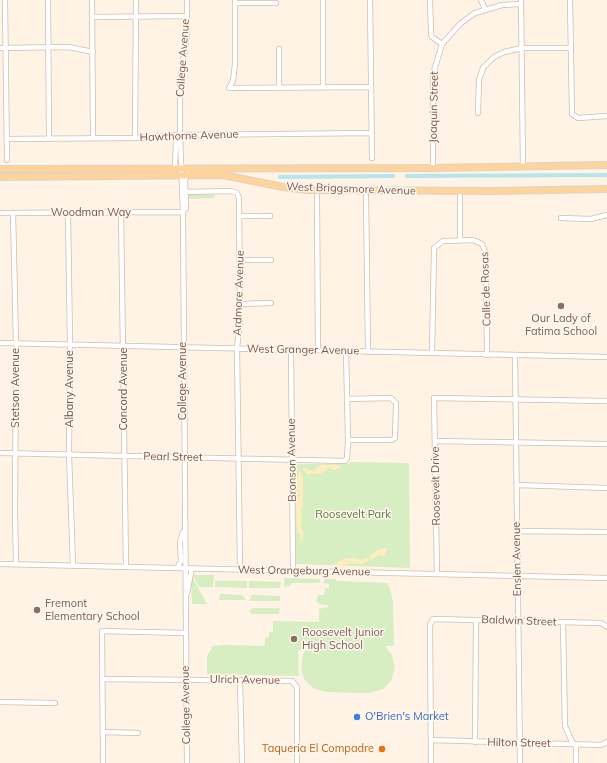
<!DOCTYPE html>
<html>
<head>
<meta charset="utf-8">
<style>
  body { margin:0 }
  canvas { display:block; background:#fef3e5 }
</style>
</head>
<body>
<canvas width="607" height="763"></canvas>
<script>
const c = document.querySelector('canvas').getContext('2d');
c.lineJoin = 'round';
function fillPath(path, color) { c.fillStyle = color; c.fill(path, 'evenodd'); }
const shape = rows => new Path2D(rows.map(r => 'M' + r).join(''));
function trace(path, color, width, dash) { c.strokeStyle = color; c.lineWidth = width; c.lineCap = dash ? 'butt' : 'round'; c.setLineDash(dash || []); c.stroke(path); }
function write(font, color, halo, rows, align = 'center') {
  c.font = font + ' Mulish,sans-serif'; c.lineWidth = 3; c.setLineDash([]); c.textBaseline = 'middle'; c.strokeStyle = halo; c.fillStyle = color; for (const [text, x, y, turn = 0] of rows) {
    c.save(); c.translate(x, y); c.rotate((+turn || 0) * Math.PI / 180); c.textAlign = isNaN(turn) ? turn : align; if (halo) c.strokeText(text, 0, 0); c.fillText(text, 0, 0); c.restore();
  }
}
fillPath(shape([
  [190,194,214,195,215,198,187,199,187,196],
  [350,462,409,463,410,568,296,564,295,464,349,464],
  [193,575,214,575,213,587,199,587],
  [191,578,193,578,207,604,192,604],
  [284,578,320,579,320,582,318,583,292,583,290,586,284,587],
  [324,579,335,579,337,581,387,583,390,588,393,602,394,646,385,646,392,655,395,667,391,681,383,689,369,693,326,692,313,688,304,679,301,668,303,654,311,644,307,644,303,650,298,650,299,676,207,674,207,656,213,646,223,645,265,646,265,638,269,637,269,632,273,632,273,621,319,622,319,609,328,607,328,605,319,604,316,601,318,595,324,595,325,588,329,588,329,584,324,583],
  [215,581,247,581,247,588,215,587],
  [249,581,281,582,280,588,249,588],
  [220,594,242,595,246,600,219,600],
  [252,595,280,596,280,601,249,601],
  [253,608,280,608,279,614,252,614,249,611]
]), '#d6eec1');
fillPath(shape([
  [320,465,340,465,340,468,335,470,329,468,322,473,307,474,302,468,314,471],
  [299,470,303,477,303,498,301,500,303,500,303,506,301,510,302,519,300,527,303,532,303,539,301,540,303,545,300,541,300,534,297,531,296,501,300,495,296,489],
  [388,548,384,556,379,555,372,559,368,557,379,549],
  [355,558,361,560,367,558,370,560,362,564,350,563,344,566,332,565,343,559]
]), '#ffedbe');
trace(shape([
  [407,176,607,175],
  [280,177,393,176]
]), '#b7e6ea', 4);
const minor = shape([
  [5,0,7,160],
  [48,0,49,139],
  [92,0,93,138],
  [187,0,187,34,180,84,180,135,183,212,187,763],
  [235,0,235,64,233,81,229,88,370,87],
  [323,0,323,87],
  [370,0,372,158],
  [430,0,431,34,432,37,442,44],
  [481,0,485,9],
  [521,0,523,167],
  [570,0,572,114,578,118,607,116],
  [235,3,276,3],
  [93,17,187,16],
  [0,48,69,47,93,52],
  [279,49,279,87],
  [478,113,479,80,483,68,494,57,504,52,522,48,571,48],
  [172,136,176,141,175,168],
  [135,138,136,0],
  [7,139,135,138,180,135,371,133],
  [433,168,433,74,442,44,461,23,475,13,502,5,521,4],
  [182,192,231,191,237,193,239,198,240,319,237,348,240,569],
  [317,196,318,350],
  [366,196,368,352],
  [121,212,126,566],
  [0,213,183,212,186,208,185,181,187,174],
  [13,213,16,344,15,512,16,564],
  [68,213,70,344,69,455,73,565],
  [239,216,270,216],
  [561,218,591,219,607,215],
  [460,240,460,196],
  [240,260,271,260],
  [240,304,271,303],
  [0,343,607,357],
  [291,350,293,571],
  [432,353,434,248,443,241,473,240,482,244,486,254,487,355],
  [515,355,520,763],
  [347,399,391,398,396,403,395,438,392,440,348,440],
  [435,441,607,444],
  [0,453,345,461,347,458,348,440,346,351],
  [517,485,607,488],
  [517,531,607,532],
  [0,564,607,578],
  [178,567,181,561,180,542,183,532],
  [437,574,434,398,607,401],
  [187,593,192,568],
  [563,623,565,726,573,744],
  [102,679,292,681,297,687,297,763],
  [240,680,242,763],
  [0,702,55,703],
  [103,732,138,733],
  [431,740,601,745,607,742],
  [475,742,476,620],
  [576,744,576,763],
  [103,763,102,631,185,633],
  [431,763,430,625,433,619,601,623,607,627]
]);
const major = shape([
  [0,169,433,168,607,165],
  [0,177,223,175,283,187,307,190,494,191,607,189]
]);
trace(minor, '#d4bbac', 6);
trace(major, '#dcd3cf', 8);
trace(minor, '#fff', 4.5);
trace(major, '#ffd49b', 6);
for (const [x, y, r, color] of [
  [561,306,4,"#8d6e63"],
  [37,610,4,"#8d6e63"],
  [294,639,4,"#8d6e63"],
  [357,717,4,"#3f7fe0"],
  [382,749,4,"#e8710a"]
]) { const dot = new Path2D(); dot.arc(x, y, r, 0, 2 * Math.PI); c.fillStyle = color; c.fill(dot); trace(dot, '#fff7ed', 1.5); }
write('11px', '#7a5647', '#fff7ed', [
  ["College Avenue",183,58,-86],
  ["Joaquin Street",434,107,-89],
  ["Hawthorne Avenue",189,136,-2],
  ["West Briggsmore Avenue",351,189,2],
  ["Woodman Way",91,213],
  ["Calle de Rosas",486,289,-92],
  ["Ardmore Avenue",239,293,-88],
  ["West Granger Avenue",303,350,1],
  ["College Avenue",183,381,-90],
  ["Stetson Avenue",16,388,-90],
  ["Albany Avenue",70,389,-90],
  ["Concord Avenue",124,389,-90],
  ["Pearl Street",173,457,1],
  ["Bronson Avenue",292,460,-91],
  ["Roosevelt Drive",436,486,-91],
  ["Enslen Avenue",517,559,-91],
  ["West Orangeburg Avenue",304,571,1],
  ["Baldwin Street",519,621,2],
  ["Ulrich Avenue",245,680,1],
  ["College Avenue",186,705,-91],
  ["Hilton Street",519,743,1]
]);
write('11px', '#785e54', '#fff7ed', [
  ["Our Lady of",561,319,"center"],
  ["Fatima School",561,332,"center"],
  ["Fremont",45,604],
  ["Elementary School",45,617],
  ["Roosevelt Junior",302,633],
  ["High School",302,646]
], 'left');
write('11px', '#527b3b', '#fff7ed', [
  ["Roosevelt Park",353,515]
]);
write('11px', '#366cbe', '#fff7ed', [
  ["O'Brien's Market",365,717]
], 'left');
write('11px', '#c56008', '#fff7ed', [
  ["Taqueria El Compadre",374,749]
], 'right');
</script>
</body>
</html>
